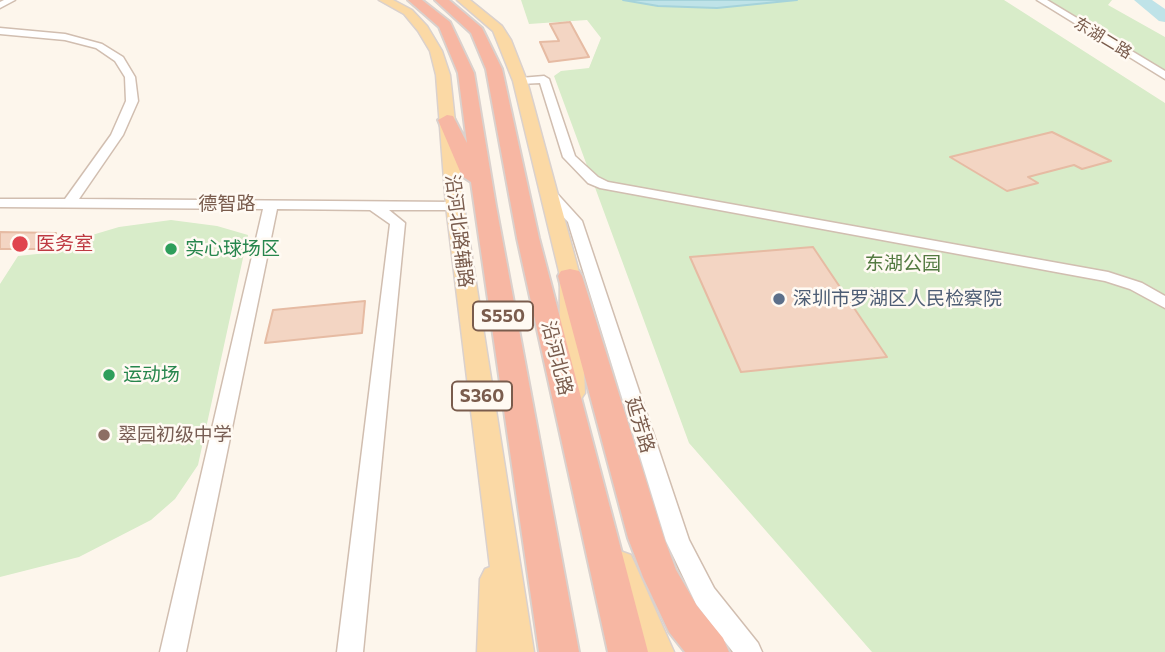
<!DOCTYPE html>
<html>
<head>
<meta charset="utf-8">
<style>
  body { margin:0 }
  canvas { display:block; background:#fdf6ec }
</style>
</head>
<body>
<canvas width="1165" height="652"></canvas>
<script>
const c = document.querySelector('canvas').getContext('2d');
c.lineJoin = 'round';
function fillPath(path, color) { c.fillStyle = color; c.fill(path, 'evenodd'); }
const shape = rows => new Path2D(rows.map(r => 'M' + r).join(''));
function trace(path, color, width, dash) { c.strokeStyle = color; c.lineWidth = width; c.lineCap = dash ? 'butt' : 'round'; c.setLineDash(dash || []); c.stroke(path); }
function write(font, color, halo, rows, align = 'center') {
  c.font = font + ' Commissioner,"Noto Sans SC",sans-serif'; c.lineWidth = 5; c.setLineDash([]); c.textBaseline = 'middle'; c.strokeStyle = halo; c.fillStyle = color; for (const [text, x, y, turn = 0] of rows) {
    c.save(); c.translate(x, y); c.rotate((+turn || 0) * Math.PI / 180); c.textAlign = isNaN(turn) ? turn : align; if (halo) c.strokeText(text, 0, 0); c.fillText(text, 0, 0); c.restore();
  }
}
fillPath(shape([
  [521,0,1004,0,1165,103,1165,652,872,652,689,443,554,76,561,71,589,68,601,38,587,20,529,24],
  [1046,0,1112,0,1108,5,1165,37,1165,72],
  [171,220,217,226,248,235,198,465,175,499,151,520,79,557,0,577,0,284,18,256,56,252,82,238,119,227]
]), '#d8ecc9');
const water = shape([
  [623,0,797,0,717,8,658,6,623,0]
]);
fillPath(water, '#bfe3e8');
trace(water, '#a5d3da', 2);
fillPath(shape([
  [1134,0,1152,0,1165,9,1165,22,1159,21,1134,0]
]), '#bfe3e8');
const building = shape([
  [570,22,589,57,549,62,540,42,559,41,550,24,570,22],
  [1052,132,1111,161,1082,169,1074,165,1028,177,1038,183,1007,191,950,157,1052,132],
  [0,232,56,233,39,249,0,249,0,232],
  [813,247,887,357,741,372,690,257,813,247],
  [365,301,362,333,265,343,273,310,365,301]
]);
fillPath(building, '#f3d5c3');
trace(building, '#e6bba3', 2);
const minor = shape([
  [4,0,15,0,0,8,0,2,4,0],
  [1037,0,1047,0,1165,71,1165,79,1037,0],
  [0,28,65,34,102,44,123,57,135,77,138,101,123,135,79,199,455,202,462,206,455,210,389,210,405,223,363,652,337,652,390,224,370,210,277,209,186,652,160,652,263,209,0,207,0,199,65,199,111,135,126,101,125,77,115,61,96,48,65,40,0,34,0,28],
  [544,76,549,79,575,156,598,177,608,182,1108,272,1142,283,1165,296,1165,308,1130,289,1105,281,600,188,588,183,563,157,540,83,520,84,515,81,520,78,544,76],
  [547,187,552,188,582,221,689,540,714,588,758,643,762,652,733,652,696,604,666,541,568,222,540,191,547,187]
]);
const major = shape([
  [379,0,393,0,412,10,427,26,442,51,450,75,464,206,534,652,477,652,480,579,485,569,490,567,446,206,436,75,430,51,418,31,404,14,379,0],
  [457,0,470,0,502,26,511,40,527,81,580,276,585,393,581,399,572,402,563,399,559,393,560,276,513,81,493,31,457,0],
  [620,551,631,555,674,652,640,652,604,565,609,555,620,551]
]);
const highway = shape([
  [408,0,422,0,450,22,474,73,496,206,579,652,539,652,471,182,462,176,438,120,447,115,453,116,467,143,458,73,439,27,408,0],
  [435,0,449,0,482,28,502,69,539,238,648,652,608,652,517,238,486,69,471,33,435,0],
  [570,269,579,271,582,276,664,538,676,570,697,606,723,638,729,652,685,652,669,632,643,577,628,538,558,276,561,271,570,269]
]);
trace(minor, '#d1beb0', 3);
trace(major, '#dad1cd', 3);
trace(highway, '#dad1cd', 4);
fillPath(minor, '#fff');
fillPath(major, '#fbd9a5');
fillPath(highway, '#f7b7a3');
for (const [x, y, r, color] of [
  [20,244,9,"#e0444e"],
  [171,249,7,"#2e9e5b"],
  [779,299,7,"#5c6f8a"],
  [109,375,7,"#2e9e5b"],
  [104,435,7,"#8d6e63"]
]) { const dot = new Path2D(); dot.arc(x, y, r, 0, 2 * Math.PI); c.fillStyle = color; c.fill(dot); trace(dot, '#fffaf3', 2.5); }
write('16px', '#7a5c4d', '#fffaf3', [
  ["东湖二路",1103,38,31]
]);
for (const [x, y, w] of [
  [503,316,60],
  [482,396,60]
]) { const box = new Path2D(); box.roundRect(x - w / 2, y - 14.5, w, 29, 5); c.fillStyle = '#fffaf3'; c.fill(box); trace(box, '#7a5c4d', 2); }
write('bold 18px', '#7a5c4d', null, [
  ["S550",503,316],
  ["S360",482,396]
]);
write('19px', '#7a5c4d', '#fffaf3', [
  ["德智路",227,204],
  ["沿河北路辅路",459,231,83],
  ["沿河北路",557,358,76],
  ["延芳路",640,425,73]
]);
write('19px', '#be3a42', '#fffaf3', [
  ["医务室",36,244]
], 'left');
write('19px', '#27864d', '#fffaf3', [
  ["实心球场区",185,249],
  ["运动场",123,375]
], 'left');
write('19px', '#537a41', '#fffaf3', [
  ["东湖公园",903,264]
]);
write('19px', '#4e5e75', '#fffaf3', [
  ["深圳市罗湖区人民检察院",793,299]
], 'left');
write('19px', '#785e54', '#fffaf3', [
  ["翠园初级中学",118,435]
], 'left');
</script>
</body>
</html>
